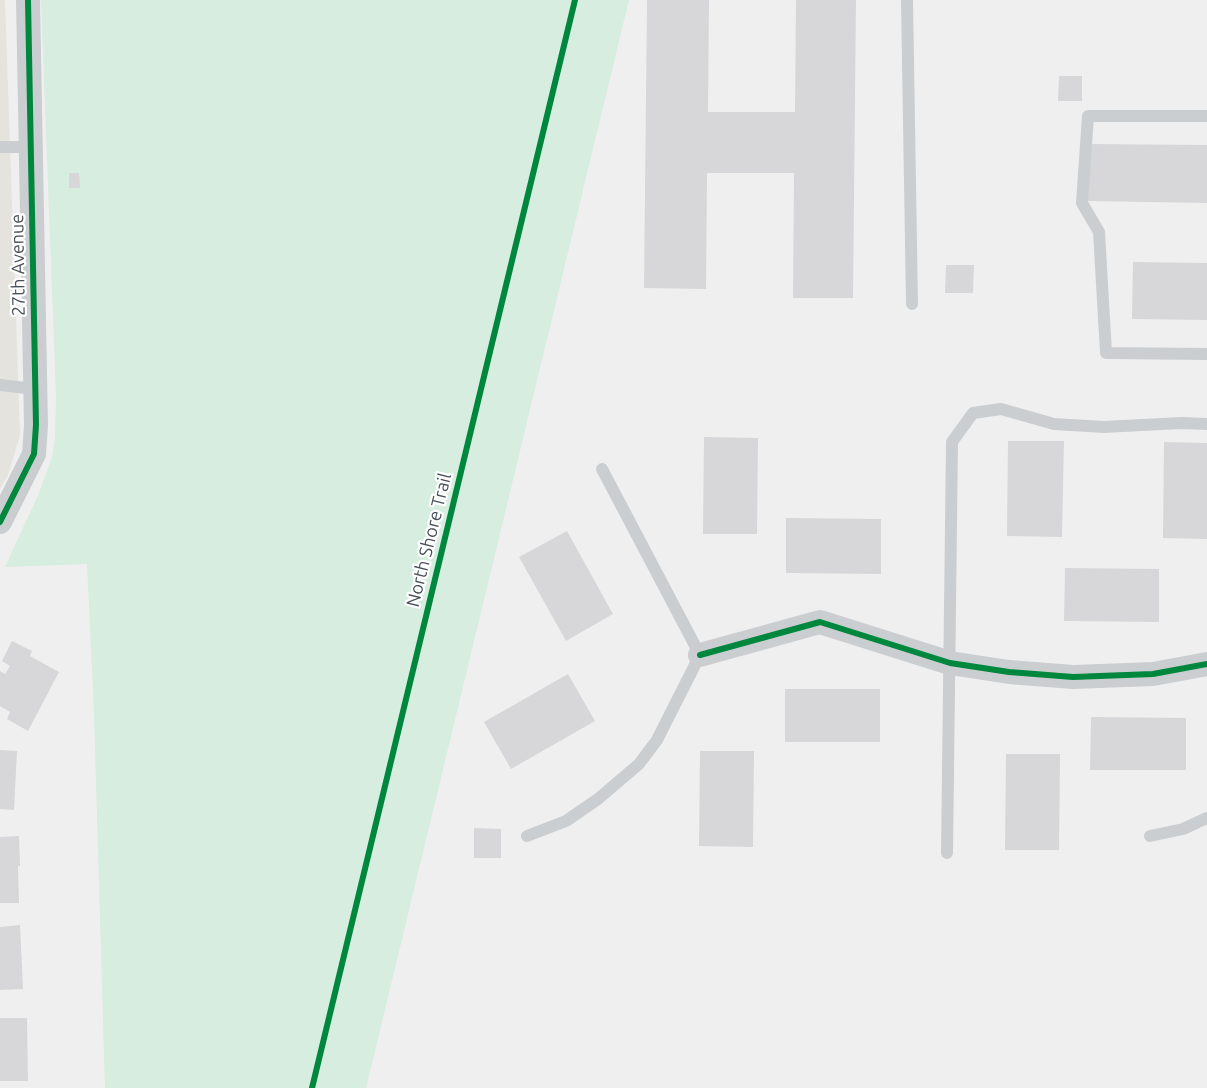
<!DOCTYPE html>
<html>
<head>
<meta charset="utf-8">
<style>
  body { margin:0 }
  canvas { display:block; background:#f0efef }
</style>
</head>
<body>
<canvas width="1207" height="1088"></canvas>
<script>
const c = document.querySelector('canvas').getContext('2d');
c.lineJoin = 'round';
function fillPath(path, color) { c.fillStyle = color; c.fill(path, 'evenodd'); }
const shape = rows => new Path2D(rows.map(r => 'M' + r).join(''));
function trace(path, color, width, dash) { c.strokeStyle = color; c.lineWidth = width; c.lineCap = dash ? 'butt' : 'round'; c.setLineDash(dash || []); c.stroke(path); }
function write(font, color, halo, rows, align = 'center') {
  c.font = font + ' Ubuntu,sans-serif'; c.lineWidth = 4.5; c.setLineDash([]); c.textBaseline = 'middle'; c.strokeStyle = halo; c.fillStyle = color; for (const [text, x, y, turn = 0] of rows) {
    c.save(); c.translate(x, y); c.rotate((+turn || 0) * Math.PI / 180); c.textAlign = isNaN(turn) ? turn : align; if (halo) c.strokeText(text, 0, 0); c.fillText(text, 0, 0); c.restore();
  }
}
fillPath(shape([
  [0,0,5,0,20,435,8,475,0,489]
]), '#e5e3dd');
fillPath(shape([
  [41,0,629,0,366,1088,105,1088,94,714,87,564,5,567,39,493,52,457,55,438,56,396]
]), '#d6ede0');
fillPath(shape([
  [647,0,709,0,708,112,795,112,796,0,856,0,853,298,793,298,794,173,707,173,706,289,644,288],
  [1059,76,1082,76,1082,101,1058,101],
  [1089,144,1207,145,1207,203,1088,201],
  [69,173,79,173,80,188,69,188],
  [1133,262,1207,263,1207,320,1132,319],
  [946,265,974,265,973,293,945,293],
  [704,437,758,438,757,534,703,534],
  [1008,441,1064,441,1062,537,1007,536],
  [1164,442,1207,443,1207,539,1163,538],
  [786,518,881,519,881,574,786,573],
  [567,531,613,614,566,641,519,557],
  [1065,568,1159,569,1159,622,1064,621],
  [12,641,32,651,30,656,59,672,28,731,7,719,10,712,0,706,0,671,5,674,10,666,2,661],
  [568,674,595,721,511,769,484,722],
  [785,689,880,689,880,742,785,742],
  [1091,717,1186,718,1186,770,1090,770],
  [0,750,17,751,14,810,0,809],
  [700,751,754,751,753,847,699,846],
  [1006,754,1060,754,1059,850,1005,850],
  [474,828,501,829,501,858,474,858],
  [19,836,20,866,18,866,19,903,0,903,0,837],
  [20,925,23,989,0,990,0,927],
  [0,1018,27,1018,28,1081,0,1081]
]), '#d7d7d9');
trace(shape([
  [907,0,912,304],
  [1207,116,1088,116,1082,203,1099,232,1106,353,1207,354],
  [0,147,31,147],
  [0,385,35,389],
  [527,836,566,821,598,799,639,764,657,740,700,655,602,469],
  [1150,836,1183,829,1207,818],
  [947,853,952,442,973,413,1001,409,1054,424,1104,427,1181,423,1207,424]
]), '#cbced0', 12);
trace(shape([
  [0,522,34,454,36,425,28,0],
  [700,655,820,622,950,663,1009,672,1073,677,1153,674,1207,664]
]), '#cbced0', 24);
trace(shape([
  [0,522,34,454,36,425,28,0],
  [700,655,820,622,950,663,1009,672,1073,677,1153,674,1207,664],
  [312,1088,575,0]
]), '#00873e', 6);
write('18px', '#48505a', '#fff', [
  ["27th Avenue",18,265,-91],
  ["North Shore Trail",429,540,-76]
]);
</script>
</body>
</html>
